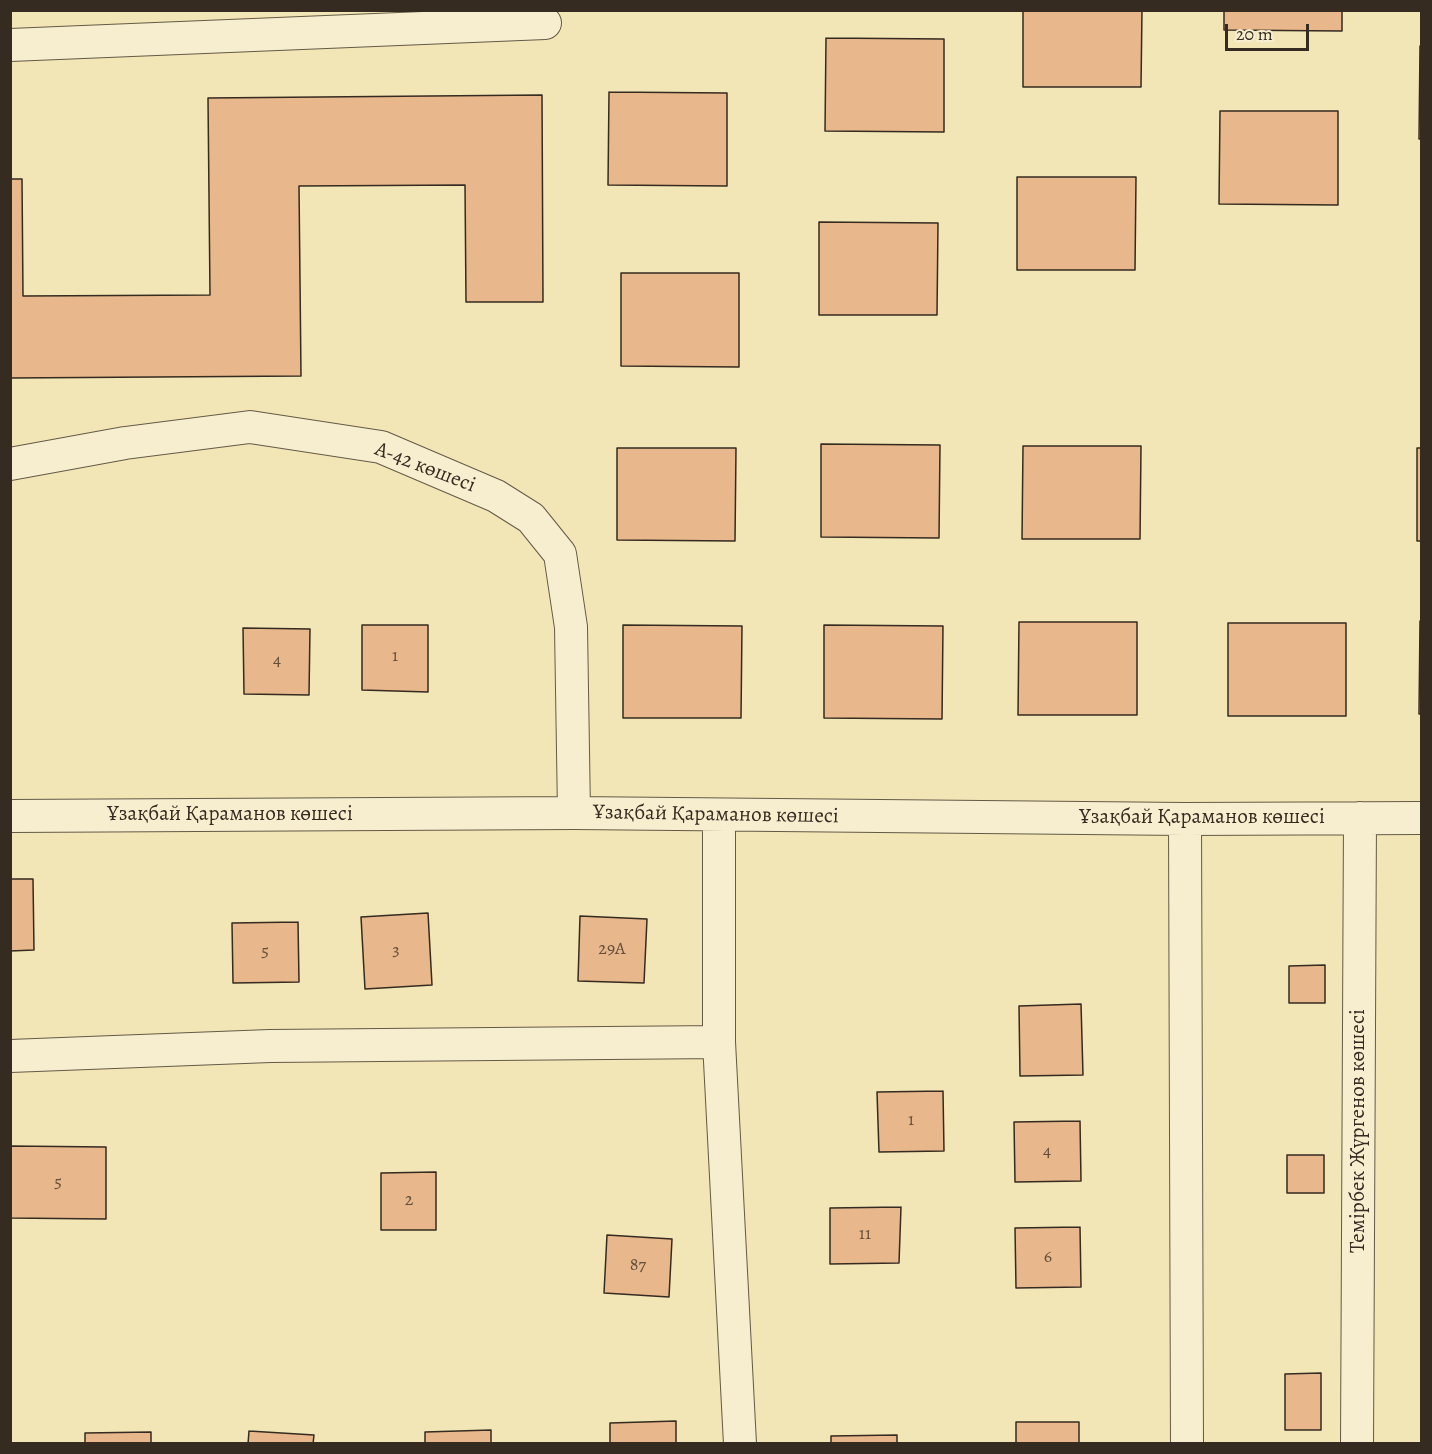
<!DOCTYPE html>
<html>
<head>
<meta charset="utf-8">
<style>
  body { margin:0 }
  #map { position:relative; width:1432px; height:1454px; overflow:hidden; background:#f2e5b6; font-family:Alegreya,serif }
  canvas { display:block }
  .frame { position:absolute; inset:0; border:12px solid #352b20; pointer-events:none }
  .scale { position:absolute; left:1225px; top:24px; width:84px; height:27px; box-sizing:border-box; border:3px solid #352b20; border-top:0; padding-left:8px; font-size:18px; line-height:21px; white-space:nowrap; color:#352b20; -webkit-text-stroke:4px #f7eed0; paint-order:stroke }
</style>
</head>
<body>
<div id="map">
<canvas width="1432" height="1454"></canvas>
<div class="frame"></div>
<div class="scale">20 m</div>
</div>
<script>
const c = document.querySelector('canvas').getContext('2d');
c.lineJoin = 'round';
function fillPath(path, color) { c.fillStyle = color; c.fill(path, 'evenodd'); }
const shape = rows => new Path2D(rows.map(r => 'M' + r).join(''));
function trace(path, color, width, dash) { c.strokeStyle = color; c.lineWidth = width; c.lineCap = dash ? 'butt' : 'round'; c.setLineDash(dash || []); c.stroke(path); }
function write(font, color, halo, rows, align = 'center') {
  c.font = font + ' Alegreya,serif'; c.lineWidth = 4.5; c.setLineDash([]); c.textBaseline = 'middle'; c.strokeStyle = halo; c.fillStyle = color; for (const [text, x, y, turn = 0] of rows) {
    c.save(); c.translate(x, y); c.rotate((+turn || 0) * Math.PI / 180); c.textAlign = isNaN(turn) ? turn : align; if (halo) c.strokeText(text, 0, 0); c.fillText(text, 0, 0); c.restore();
  }
}
const building = shape([
  [1023,10,1142,10,1141,87,1023,87,1023,10],
  [1224,10,1342,10,1342,31,1224,30,1224,10],
  [826,38,944,39,944,132,825,131,826,38],
  [1420,46,1422,46,1422,139,1419,139,1420,46],
  [609,92,727,93,727,186,608,185,609,92],
  [542,95,543,302,466,302,465,185,299,186,301,376,10,378,10,179,22,179,23,296,210,295,208,98,542,95],
  [1220,111,1338,111,1338,205,1219,204,1220,111],
  [1017,177,1136,177,1135,270,1017,270,1017,177],
  [819,222,938,223,937,315,819,315,819,222],
  [621,273,739,273,739,367,621,366,621,273],
  [821,444,940,445,939,538,821,537,821,444],
  [1023,446,1141,446,1140,539,1022,539,1023,446],
  [617,448,736,448,735,541,617,540,617,448],
  [1417,448,1422,448,1422,541,1417,541,1417,448],
  [1420,621,1422,621,1422,714,1419,714,1420,621],
  [1019,622,1137,622,1137,715,1018,715,1019,622],
  [1228,623,1346,623,1346,716,1228,716,1228,623],
  [362,625,428,625,428,692,362,690,362,625],
  [623,625,742,626,741,718,623,718,623,625],
  [824,625,943,626,942,719,824,718,824,625],
  [243,628,310,629,309,695,244,694,243,628],
  [10,879,33,879,34,950,10,951,10,879],
  [428,913,432,985,365,989,361,917,428,913],
  [580,916,647,919,644,983,578,981,580,916],
  [298,922,299,982,233,983,232,923,298,922],
  [1325,965,1325,1003,1289,1003,1289,966,1325,965],
  [1081,1004,1083,1075,1020,1076,1019,1006,1081,1004],
  [943,1091,944,1151,879,1152,877,1092,943,1091],
  [1080,1121,1081,1181,1015,1182,1014,1122,1080,1121],
  [10,1146,106,1147,106,1219,10,1218,10,1146],
  [1287,1155,1324,1155,1324,1193,1287,1193,1287,1155],
  [436,1172,436,1230,381,1230,381,1173,436,1172],
  [901,1207,899,1263,830,1264,830,1208,901,1207],
  [1080,1227,1081,1287,1016,1288,1015,1228,1080,1227],
  [607,1235,672,1239,669,1297,604,1293,607,1235],
  [1321,1373,1321,1430,1285,1430,1285,1374,1321,1373],
  [676,1421,676,1444,610,1444,610,1423,676,1421],
  [1016,1422,1079,1422,1079,1444,1016,1444,1016,1422],
  [491,1430,491,1444,425,1444,425,1432,491,1430],
  [249,1431,314,1435,313,1444,248,1444,249,1431],
  [151,1432,151,1444,85,1444,85,1433,151,1432],
  [897,1435,897,1444,831,1444,831,1436,897,1435]
]);
fillPath(building, '#e8b78c');
trace(building, '#352b20', 1.5);
const street = shape([
  [10,45,545,23],
  [10,464,125,443,250,427,381,447,496,496,531,518,560,554,571,627,574,813],
  [719,815,719,1042,740,1444],
  [10,816,574,813,1185,819,1422,818],
  [1185,819,1187,1444],
  [10,1056,270,1046,719,1042],
  [1357,1444,1360,818]
]);
trace(street, '#645a46', 34);
trace(street, '#f7eed0', 32);
write('18px', '#624e3b', null, [
  ["1",395,657],
  ["4",277,661],
  ["29А",612,950],
  ["3",396,951],
  ["5",265,952],
  ["1",911,1121],
  ["4",1047,1152],
  ["5",58,1183],
  ["2",409,1201],
  ["11",865,1235],
  ["6",1048,1258],
  ["87",638,1266]
]);
write('21px', '#352b20', '#f7eed0', [
  ["А-42 көшесі",425,468,21],
  ["Ұзақбай Қараманов көшесі",230,815],
  ["Ұзақбай Қараманов көшесі",716,815,1],
  ["Ұзақбай Қараманов көшесі",1202,818],
  ["Темірбек Жүргенов көшесі",1359,1131,-90]
]);
</script>
</body>
</html>
